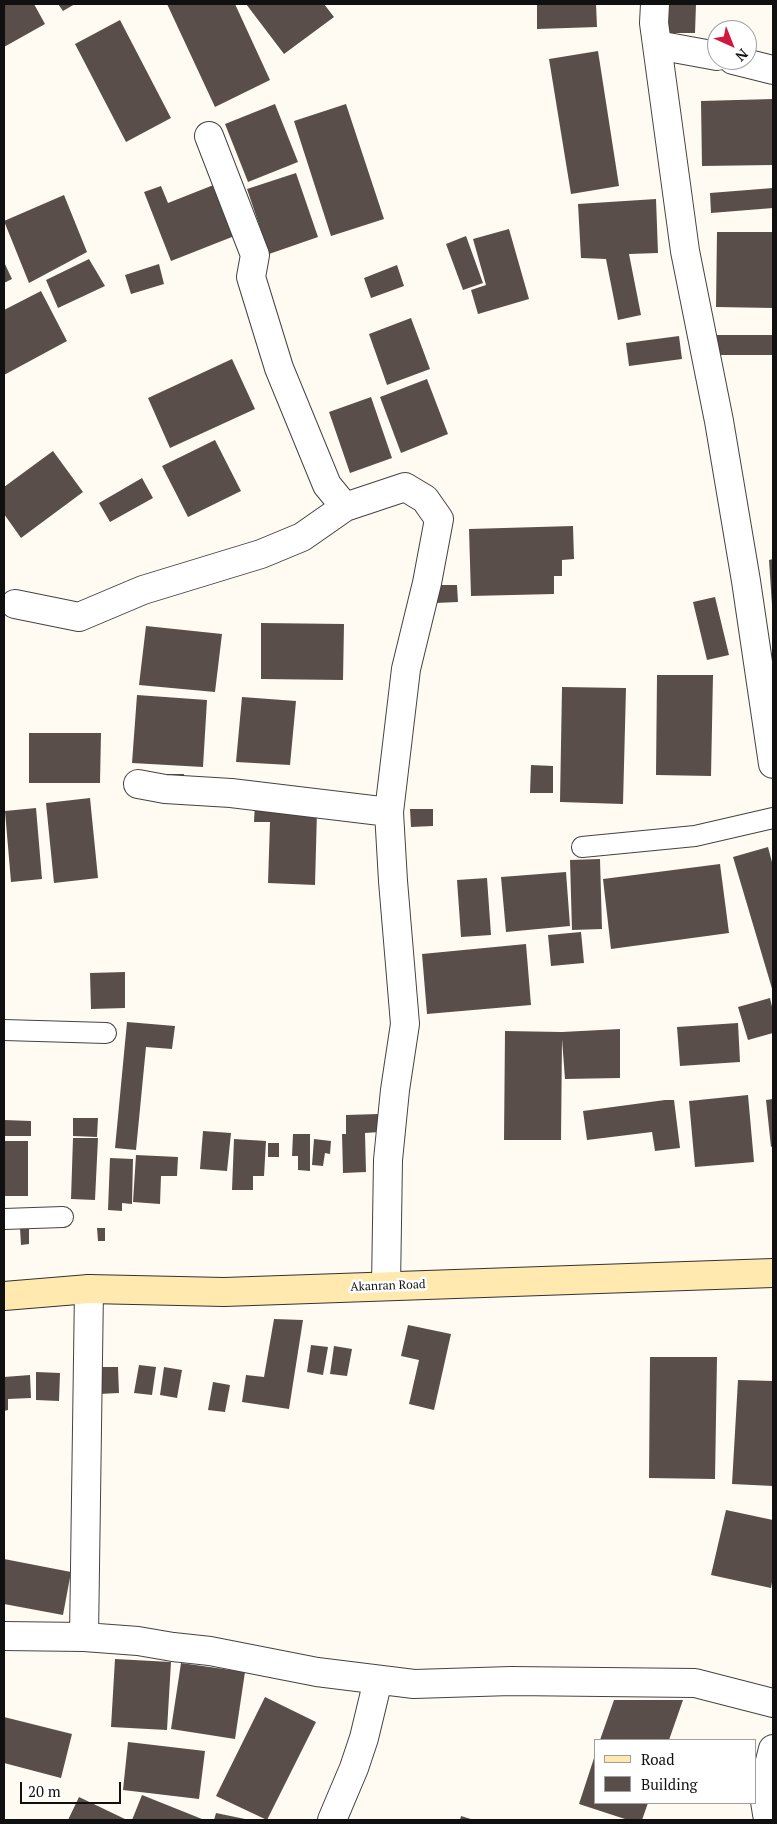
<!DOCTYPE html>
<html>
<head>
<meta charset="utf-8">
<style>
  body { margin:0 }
  #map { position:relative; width:777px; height:1824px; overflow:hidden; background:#fffbf3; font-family:"PT Serif",serif }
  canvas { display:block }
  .frame { position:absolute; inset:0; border:5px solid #101010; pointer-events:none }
  .legend { position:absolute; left:594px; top:1739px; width:162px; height:65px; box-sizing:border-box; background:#fff; border:1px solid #9f9f9f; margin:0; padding:6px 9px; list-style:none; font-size:15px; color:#101010 }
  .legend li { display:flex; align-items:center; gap:10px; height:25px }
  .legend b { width:25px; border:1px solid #9f9f9f }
  .north { position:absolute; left:707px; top:20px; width:50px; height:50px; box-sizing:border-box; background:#fff; border:1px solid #9f9f9f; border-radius:50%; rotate:136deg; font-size:14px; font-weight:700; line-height:20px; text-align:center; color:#101010 }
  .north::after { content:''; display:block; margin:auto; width:18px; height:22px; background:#d1173d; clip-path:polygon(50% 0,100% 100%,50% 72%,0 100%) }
  .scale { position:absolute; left:20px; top:1782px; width:101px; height:22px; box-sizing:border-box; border:2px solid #101010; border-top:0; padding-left:6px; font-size:15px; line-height:18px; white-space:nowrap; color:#101010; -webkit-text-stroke:4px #fff; paint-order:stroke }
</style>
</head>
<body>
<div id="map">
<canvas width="777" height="1824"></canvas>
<div class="frame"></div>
<ul class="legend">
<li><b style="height:6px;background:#ffe9ae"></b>Road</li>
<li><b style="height:14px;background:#5a4e4b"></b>Building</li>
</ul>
<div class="north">N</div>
<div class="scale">20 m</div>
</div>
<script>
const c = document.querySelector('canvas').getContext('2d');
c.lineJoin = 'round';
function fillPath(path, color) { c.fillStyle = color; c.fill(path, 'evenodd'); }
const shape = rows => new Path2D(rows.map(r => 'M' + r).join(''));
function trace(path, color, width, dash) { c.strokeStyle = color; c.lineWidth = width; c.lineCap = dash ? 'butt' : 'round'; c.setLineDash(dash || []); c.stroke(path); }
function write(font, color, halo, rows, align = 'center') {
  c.font = font + ' "PT Serif",serif'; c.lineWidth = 5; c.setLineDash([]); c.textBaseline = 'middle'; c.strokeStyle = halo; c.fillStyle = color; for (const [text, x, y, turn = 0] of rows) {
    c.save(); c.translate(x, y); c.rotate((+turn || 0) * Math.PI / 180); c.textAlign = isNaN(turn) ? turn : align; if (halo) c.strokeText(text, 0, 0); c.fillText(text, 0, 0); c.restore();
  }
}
fillPath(shape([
  [4,4,34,4,45,24,4,47],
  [58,4,75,4,63,11],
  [167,4,235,4,270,80,215,107],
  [246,4,324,4,334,17,284,54],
  [537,4,596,4,597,27,537,29],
  [662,4,696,4,695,33,662,33],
  [120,20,171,118,126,142,75,44],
  [598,51,619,186,571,194,549,59],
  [773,99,773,165,702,166,701,101],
  [275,104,298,162,248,182,225,124],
  [346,104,384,219,331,236,294,121],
  [296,173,318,237,269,254,247,189],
  [216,184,237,235,171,261,144,192,161,186,168,203],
  [773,188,773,208,711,213,710,193],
  [64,195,87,252,29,283,4,221],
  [656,199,658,253,629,254,641,315,618,320,606,259,581,258,578,204],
  [509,229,529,299,478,314,471,290,486,285,473,239],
  [717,232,773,232,773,308,716,307],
  [466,236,483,283,463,290,446,244],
  [89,259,105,286,58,308,46,280],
  [4,262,12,279,4,283],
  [159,264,164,284,131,294,125,275],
  [397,265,404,286,371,298,364,278],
  [41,291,67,341,4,375,4,310],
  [411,318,430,369,387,385,369,334],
  [717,335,773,335,773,355,717,355],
  [679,336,682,359,629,366,626,343],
  [232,359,255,409,170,448,148,398],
  [427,379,448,434,401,453,380,397],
  [371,397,392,458,350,473,329,412],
  [215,440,241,491,188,517,162,466],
  [53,451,83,492,21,538,4,514,4,487],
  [142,478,153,498,110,522,99,503],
  [573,526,574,559,562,560,562,576,554,576,554,594,471,596,469,529],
  [773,559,773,605,772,605,769,560],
  [435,585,457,585,458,602,435,603],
  [715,597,729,655,707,660,693,602],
  [261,623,344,624,343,680,261,679],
  [146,626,222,634,215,692,139,685],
  [657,675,713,675,711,776,656,775],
  [562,687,626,688,623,804,560,802],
  [137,695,207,700,203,767,132,763],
  [242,697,296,701,290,765,236,762],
  [29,733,101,733,100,783,29,783],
  [531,765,553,766,553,793,530,793],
  [165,774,184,774,184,783,165,784],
  [90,798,98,878,54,883,46,803],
  [255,803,317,811,315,885,268,883,270,822,254,822],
  [36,808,42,879,11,882,5,811],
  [410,809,433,809,433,826,411,827],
  [768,847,773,866,773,992,733,857],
  [600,859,602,929,572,930,570,860],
  [720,864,729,933,611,949,603,879],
  [566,872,570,926,506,932,501,877],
  [487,878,491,935,461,937,457,880],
  [581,932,584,963,551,966,548,935],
  [526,944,531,1005,427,1014,422,954],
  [125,972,125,1008,91,1009,90,973],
  [770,998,773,1011,773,1033,748,1040,738,1007],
  [127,1022,175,1026,172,1049,146,1047,136,1150,115,1148],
  [738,1023,740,1062,680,1066,677,1027],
  [620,1029,620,1078,565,1079,562,1039,561,1140,504,1140,505,1031,562,1032],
  [748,1095,754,1162,695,1167,689,1101],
  [773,1099,773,1146,771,1147,766,1100],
  [665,1100,674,1100,680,1148,655,1151,652,1132,587,1140,583,1111],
  [378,1114,379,1132,365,1133,366,1172,343,1173,342,1134,346,1134,346,1115],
  [73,1118,98,1118,97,1137,73,1136],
  [4,1120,31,1121,31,1136,4,1136],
  [203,1131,231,1133,227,1171,200,1169],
  [293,1134,310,1134,310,1171,298,1170,298,1156,292,1156],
  [73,1138,98,1138,95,1200,71,1199],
  [234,1139,266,1141,264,1176,253,1176,253,1190,232,1190],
  [314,1139,331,1141,330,1154,325,1153,323,1166,312,1165],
  [4,1141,28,1141,28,1196,4,1196],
  [268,1143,279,1143,279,1157,268,1157],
  [136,1155,178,1157,177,1176,161,1176,160,1204,133,1202],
  [110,1158,133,1159,132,1204,122,1203,122,1211,108,1210],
  [29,1227,29,1244,21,1245,20,1228],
  [97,1228,105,1228,105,1241,98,1241],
  [274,1319,303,1320,289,1409,242,1402,246,1375,264,1377],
  [408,1325,451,1334,434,1410,409,1404,419,1360,401,1356],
  [311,1345,328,1347,323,1375,307,1372],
  [334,1346,352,1349,347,1376,330,1374],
  [650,1357,717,1357,715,1479,649,1478],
  [139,1365,156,1367,152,1395,134,1393],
  [98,1367,118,1367,119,1393,99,1394],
  [164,1367,182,1370,177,1398,160,1395],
  [36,1372,60,1373,59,1401,36,1400],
  [30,1375,31,1398,8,1399,8,1410,4,1411,4,1377],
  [738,1380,773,1381,773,1486,732,1484],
  [213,1382,230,1385,225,1412,208,1410],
  [726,1510,773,1520,773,1576,771,1588,711,1575],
  [4,1559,71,1572,63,1615,4,1604],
  [115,1659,171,1662,167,1730,111,1727],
  [181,1663,245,1672,235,1739,171,1729],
  [265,1697,316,1722,267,1820,216,1796],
  [614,1700,683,1700,669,1740,600,1740],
  [4,1717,72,1734,61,1778,4,1763],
  [128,1742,205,1751,199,1799,123,1790],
  [595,1755,596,1803,648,1803,642,1820,628,1820,579,1804],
  [142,1795,202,1819,201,1820,132,1820],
  [79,1797,127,1820,68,1820],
  [216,1813,245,1819,245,1820,214,1820],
  [461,1816,474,1820,460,1820]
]), '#5a4e4b');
const service = shape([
  [582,847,695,836,773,818],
  [4,1030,106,1033],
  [4,1219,63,1217]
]);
const minor = shape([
  [655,4,654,23,685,251,719,421,746,581,773,764],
  [657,45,717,56],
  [733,60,773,70],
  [209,136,255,255,251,277,279,368,327,485,345,507,405,487,425,499,439,519,427,583,406,669,389,812,393,881,405,1024,395,1090,388,1160,386,1286],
  [15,604,79,617,143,590,261,554,302,537,345,507],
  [138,784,165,789,231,793,389,812],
  [4,1636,84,1637,138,1641,173,1647,210,1651,317,1672,414,1684,511,1681,695,1683,773,1703],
  [84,1637,89,1289],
  [332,1820,354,1768,364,1738,378,1680],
  [768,1820,763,1789,773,1749]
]);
const secondary = shape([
  [4,1296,89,1289,224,1292,773,1273]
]);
trace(service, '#434343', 22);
trace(minor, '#434343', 30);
trace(secondary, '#323232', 30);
trace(service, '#fff', 20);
trace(minor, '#fff', 28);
trace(secondary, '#ffe9ae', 28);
write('12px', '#101010', '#fff', [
  ["Akanran Road",388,1286,-2]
]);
</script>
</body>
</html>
